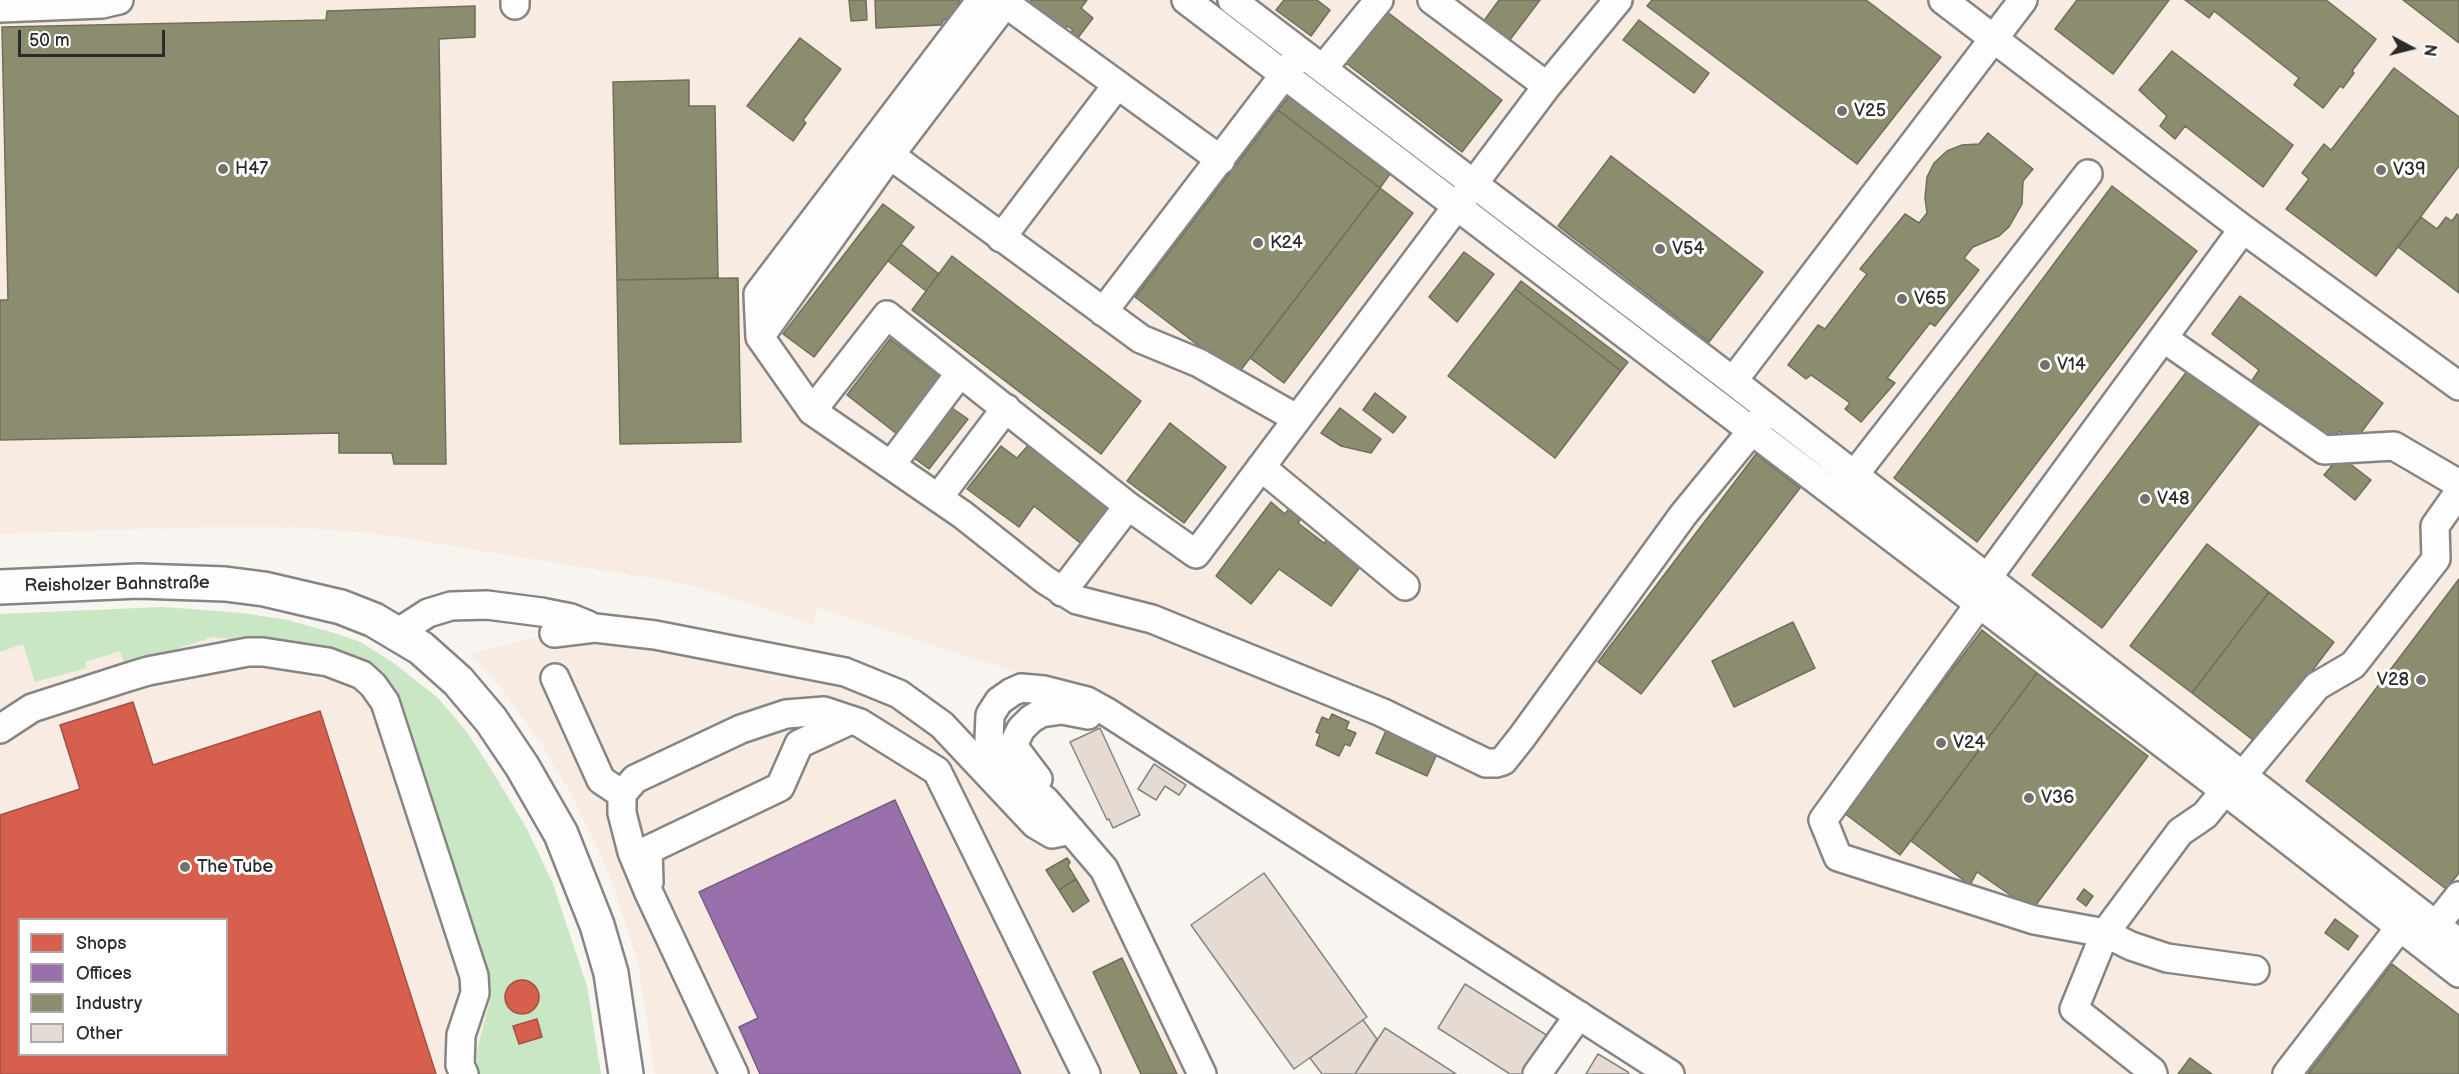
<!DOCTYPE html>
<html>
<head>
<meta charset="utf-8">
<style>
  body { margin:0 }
  #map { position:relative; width:2459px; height:1074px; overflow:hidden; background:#f8f4f0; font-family:"Balsamiq Sans",sans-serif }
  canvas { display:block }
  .legend { position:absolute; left:18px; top:918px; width:210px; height:138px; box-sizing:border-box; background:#fff; border:2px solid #aaa; margin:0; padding:8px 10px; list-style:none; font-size:18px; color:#2b2b2b }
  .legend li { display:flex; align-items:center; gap:12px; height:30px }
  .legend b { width:30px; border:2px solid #aaa }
  .north { position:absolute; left:2381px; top:18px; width:60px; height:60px; -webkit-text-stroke:4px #fff; paint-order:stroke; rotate:97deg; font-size:16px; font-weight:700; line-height:24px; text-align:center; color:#2b2b2b }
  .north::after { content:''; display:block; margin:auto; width:21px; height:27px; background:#2b2b2b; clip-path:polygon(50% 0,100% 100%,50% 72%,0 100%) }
  .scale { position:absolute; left:18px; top:30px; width:147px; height:27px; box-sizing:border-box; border:3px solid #2b2b2b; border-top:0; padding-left:8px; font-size:18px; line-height:21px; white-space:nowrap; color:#2b2b2b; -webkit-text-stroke:4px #fff; paint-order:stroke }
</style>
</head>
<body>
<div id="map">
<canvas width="2459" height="1074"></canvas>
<ul class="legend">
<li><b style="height:16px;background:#d6604d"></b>Shops</li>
<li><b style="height:16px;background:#9970ab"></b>Offices</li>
<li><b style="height:16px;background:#8c8c6e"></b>Industry</li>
<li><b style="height:16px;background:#e5dbd2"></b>Other</li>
</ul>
<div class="north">N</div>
<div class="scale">50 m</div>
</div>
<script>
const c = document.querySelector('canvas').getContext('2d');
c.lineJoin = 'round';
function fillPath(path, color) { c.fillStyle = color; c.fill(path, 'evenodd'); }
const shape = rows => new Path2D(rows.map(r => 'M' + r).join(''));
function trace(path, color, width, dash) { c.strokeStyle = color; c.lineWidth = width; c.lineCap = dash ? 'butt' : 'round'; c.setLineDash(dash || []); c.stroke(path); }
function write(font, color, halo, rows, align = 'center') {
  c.font = font + ' "Balsamiq Sans",sans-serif'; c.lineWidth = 6; c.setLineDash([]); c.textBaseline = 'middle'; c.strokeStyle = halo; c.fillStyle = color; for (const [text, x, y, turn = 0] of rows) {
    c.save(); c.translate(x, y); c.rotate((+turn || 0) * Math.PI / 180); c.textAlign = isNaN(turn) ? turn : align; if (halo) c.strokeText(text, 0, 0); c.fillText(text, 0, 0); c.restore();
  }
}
fillPath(shape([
  [0,0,2459,0,2459,1074,1687,1074,1413,897,1072,688,1010,670,818,608,812,624,706,590,680,583,372,533,282,527,201,527,0,534],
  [163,607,242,613,288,620,337,634,360,642,392,662,438,698,466,731,491,769,527,829,553,884,587,986,601,1074,0,1074,0,614],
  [20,920,226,920,226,1054,20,1054],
  [604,620,764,641,886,674,976,733,1081,822,1165,956,1215,1074,655,1074,638,962,610,876,573,797,540,742,495,680,469,654]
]), '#f8ebe1');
fillPath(shape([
  [163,607,242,613,288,620,337,634,360,642,392,662,438,698,466,731,491,769,527,829,553,884,587,986,601,1074,477,1074,477,1050,492,993,394,688,383,672,366,661,273,644,213,637,125,666,120,651,85,662,87,668,35,682,23,644,0,652,0,614]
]), '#c9e7c5');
const shops = shape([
  [133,702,153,765,320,711,436,1074,0,1074,0,815,80,789,60,725,133,702],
  [20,920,226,920,226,1054,20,1054,20,920],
  '505 997a17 17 0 1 1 34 0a17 17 0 1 1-34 0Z',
  [537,1019,542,1037,519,1044,513,1026,537,1019]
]);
fillPath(shops, '#d6604d');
trace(shops, '#a35043', 1.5);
const offices = shape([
  [895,800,1021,1074,760,1074,739,1027,758,1018,699,892,895,800]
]);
fillPath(offices, '#9970ab');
trace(offices, '#785b85', 1.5);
const industry = shape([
  [849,0,866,0,867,20,851,21,849,0],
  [875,0,960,0,955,13,943,21,941,25,876,28,875,0],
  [1031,0,1087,0,1081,8,1093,18,1077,39,1070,33,1073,30,1067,26,1065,29,1029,2,1031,0],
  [1284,0,1317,0,1330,10,1311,36,1276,10,1284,0],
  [1499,0,1540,0,1509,41,1483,22,1499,0],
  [1652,0,1866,0,1941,57,1857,164,1647,6,1652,0],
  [2077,0,2169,0,2113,74,2055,29,2077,0],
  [2185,0,2326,0,2376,39,2352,71,2354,73,2343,88,2340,86,2323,108,2294,85,2299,78,2214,11,2209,18,2185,0],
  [2403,0,2459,0,2459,43,2403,0],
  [475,6,475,37,439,39,446,464,394,464,392,453,339,453,339,433,0,440,0,300,8,300,2,27,326,20,327,11,475,6],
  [1382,8,1502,100,1462,152,1342,60,1382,8],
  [1639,20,1709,73,1694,93,1623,40,1639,20],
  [800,38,841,69,803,120,806,123,793,141,747,106,800,38],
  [2172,51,2293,145,2263,187,2185,126,2175,139,2160,126,2167,116,2139,90,2172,51],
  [2394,68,2459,117,2459,166,2376,276,2286,209,2309,179,2302,173,2324,144,2331,150,2394,68],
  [689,80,689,106,715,106,718,278,617,280,613,82,689,80],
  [1291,94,1392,171,1380,188,1278,110,1291,94],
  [1278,110,1380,188,1237,375,1135,297,1278,110],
  [1988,133,2033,169,2023,181,2022,204,2009,227,1999,236,1973,247,1964,258,1979,270,1935,326,1930,323,1887,378,1895,383,1861,422,1845,409,1850,403,1811,375,1806,379,1788,365,1818,325,1825,329,1867,274,1860,269,1905,214,1919,223,1927,213,1925,198,1927,177,1934,163,1947,151,1962,145,1979,144,1988,133],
  [1611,156,1763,272,1709,342,1558,226,1611,156],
  [2112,186,2197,251,1977,542,1894,478,2112,186],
  [1380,188,1413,213,1284,383,1250,358,1380,188],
  [883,204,914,227,814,357,783,334,883,204],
  [2457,214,2459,216,2459,293,2398,247,2421,217,2437,229,2446,217,2452,221,2457,214],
  [901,244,939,274,926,291,888,261,901,244],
  [1464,252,1494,274,1457,322,1429,297,1464,252],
  [952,256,1141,401,1101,454,912,310,952,256],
  [738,278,741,442,620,444,617,280,738,278],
  [1521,281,1628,362,1621,371,1515,289,1521,281],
  [1515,289,1621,371,1555,458,1448,376,1515,289],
  [2240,296,2383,403,2354,442,2339,431,2331,442,2251,382,2259,370,2212,334,2240,296],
  [890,339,941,377,897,434,847,395,890,339],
  [2188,370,2259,424,2102,628,2032,575,2188,370],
  [1375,393,1406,417,1393,433,1363,410,1375,393],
  [952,408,968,419,929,469,914,458,952,408],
  [1340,408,1381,439,1371,453,1341,446,1321,433,1340,408],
  [1170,423,1226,467,1184,523,1127,481,1170,423],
  [1032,441,1113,508,1084,546,1034,506,1019,527,967,489,1001,446,1017,458,1032,441],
  [1756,454,1800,488,1641,694,1598,662,1756,454],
  [2340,456,2371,480,2355,500,2324,475,2340,456],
  [1271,502,1285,514,1293,503,1305,512,1298,523,1324,543,1333,533,1366,559,1331,606,1279,569,1251,604,1216,576,1271,502],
  [2207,544,2269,592,2192,693,2130,646,2207,544],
  [2459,579,2459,873,2446,889,2306,781,2459,579],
  [2269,592,2334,642,2257,743,2192,693,2269,592],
  [1793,622,1815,668,1734,707,1712,661,1793,622],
  [1982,630,2037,673,1900,855,1844,813,1982,630],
  [2037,673,2148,756,2032,910,1977,872,1970,885,1911,841,2037,673],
  [1332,714,1349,722,1346,729,1356,733,1350,746,1345,744,1339,756,1316,745,1320,734,1316,732,1322,717,1329,720,1332,714],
  [1389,724,1440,747,1427,776,1376,753,1389,724],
  [1067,858,1070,862,1068,866,1076,879,1059,890,1046,870,1067,858],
  [1076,879,1089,901,1073,912,1059,890,1076,879],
  [2084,889,2093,896,2086,906,2077,899,2084,889],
  [2335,919,2358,936,2348,950,2325,933,2335,919],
  [1122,958,1177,1074,1141,1074,1093,972,1122,958],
  [2392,964,2459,1015,2459,1074,2308,1074,2392,964],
  [2190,1058,2212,1074,2178,1074,2190,1058]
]);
fillPath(industry, '#8c8c6e');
trace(industry, '#6f6f5a', 1.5);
const building = shape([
  [1100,728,1140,815,1113,828,1109,819,1107,820,1070,742,1100,728],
  [1154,764,1186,785,1179,795,1165,786,1156,800,1138,789,1154,764],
  [1264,873,1367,1017,1294,1069,1191,925,1264,873],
  [1465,984,1548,1036,1524,1074,1510,1074,1438,1028,1465,984],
  [1363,1020,1377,1039,1355,1074,1322,1074,1310,1058,1363,1020],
  [1385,1028,1456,1074,1355,1074,1385,1028],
  [1598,1054,1628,1072,1629,1074,1586,1074,1598,1054]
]);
fillPath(building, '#e5dbd2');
trace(building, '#878584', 1.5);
const minor = shape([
  [515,0,515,5],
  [981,0,758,294,760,337,812,411,887,315,1128,506,1196,554,1547,86,1618,0],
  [1001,0,1221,160],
  [1186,0,2225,791,2459,973],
  [1232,0,1733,381],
  [1432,0,1547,86],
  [1943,0,2243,229,2459,386],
  [2023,0,1733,381,2459,943],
  [0,8,102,4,119,0],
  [1330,60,1379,0],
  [875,141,890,155,1141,339,1199,363,1296,418],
  [1001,238,1117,85],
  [1103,312,1294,62],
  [760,337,890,155,1008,0],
  [2163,338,2324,450,2394,446,2459,484],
  [812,411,963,515,1045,580,1077,600,1152,619,1381,712,1486,763,1496,763,1503,761,1522,737,1683,515,1764,416],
  [891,465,960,373],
  [1261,467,1405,586],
  [1844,488,2088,174],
  [938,498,1006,408],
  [1988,577,2243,229],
  [1990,589,1823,820,1838,857,2034,920,2105,933,2074,1009,2152,1071,2153,1074],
  [1062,592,1128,506],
  [397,633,428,613,451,606,487,605,541,612,571,618,588,625],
  [554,633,595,628,655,635,845,672,899,694,942,725,1035,824,1052,834,1071,830],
  [555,678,601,780,622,794],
  [0,729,32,708,125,678,148,671,248,652,263,652,328,662,362,675,373,685,385,702,474,976,475,993,461,1035,460,1065,464,1074],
  [2243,775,2317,686,2353,665,2436,559,2435,526,2459,492],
  [2235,778,2205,815,2180,832,2105,933,2131,946,2167,958,2255,970],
  [1038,779,1016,750,1015,741,1021,729,1031,719,1041,713,1062,710,1088,715],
  [649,882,648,850,780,787,799,744,851,720],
  [2436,925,2459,896],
  [734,1074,649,893,632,852,622,813,622,794,635,779,741,729,786,714,824,711,860,723,937,771,1086,1074],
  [1202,1074,1104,869,1045,800,1021,782,996,757,989,739,990,715,999,701,1012,692,1021,688,1044,690,1087,701,1107,712,1670,1074],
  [1537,1074,1579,1015],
  [2287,1074,2400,927,2408,912]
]);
const major = shape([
  [0,587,139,581,225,584,264,589,341,607,374,620,421,648,458,681,491,720,522,766,561,834,597,925,611,973,626,1074]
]);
trace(minor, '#878584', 32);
trace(major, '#878584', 38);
trace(minor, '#fefdfd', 27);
trace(major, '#fefdfd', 33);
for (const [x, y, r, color] of [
  [1842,111,6,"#737170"],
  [223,169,6,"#737170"],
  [2381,170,6,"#737170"],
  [1258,243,6,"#737170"],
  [1660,249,6,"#737170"],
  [1902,299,6,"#737170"],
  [2045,365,6,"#737170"],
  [2145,499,6,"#737170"],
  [2421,680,6,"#737170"],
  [1941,743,6,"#737170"],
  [2029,798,6,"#737170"],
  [185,867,6,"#737170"]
]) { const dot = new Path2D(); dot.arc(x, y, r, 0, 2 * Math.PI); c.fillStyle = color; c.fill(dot); trace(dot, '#fff', 2); }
write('18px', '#2b2b2b', '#fff', [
  ["V25",1854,111],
  ["H47",235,169],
  ["V39",2393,170],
  ["K24",1270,243],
  ["V54",1672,249],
  ["V65",1914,299],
  ["V14",2057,365],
  ["V48",2157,499],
  ["V28",2409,680,"right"],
  ["V24",1953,743],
  ["V36",2041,798],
  ["The Tube",197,867]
], 'left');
write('18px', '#2b2b2b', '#fff', [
  ["Reisholzer Bahnstraße",117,585,-1]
]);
</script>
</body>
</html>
